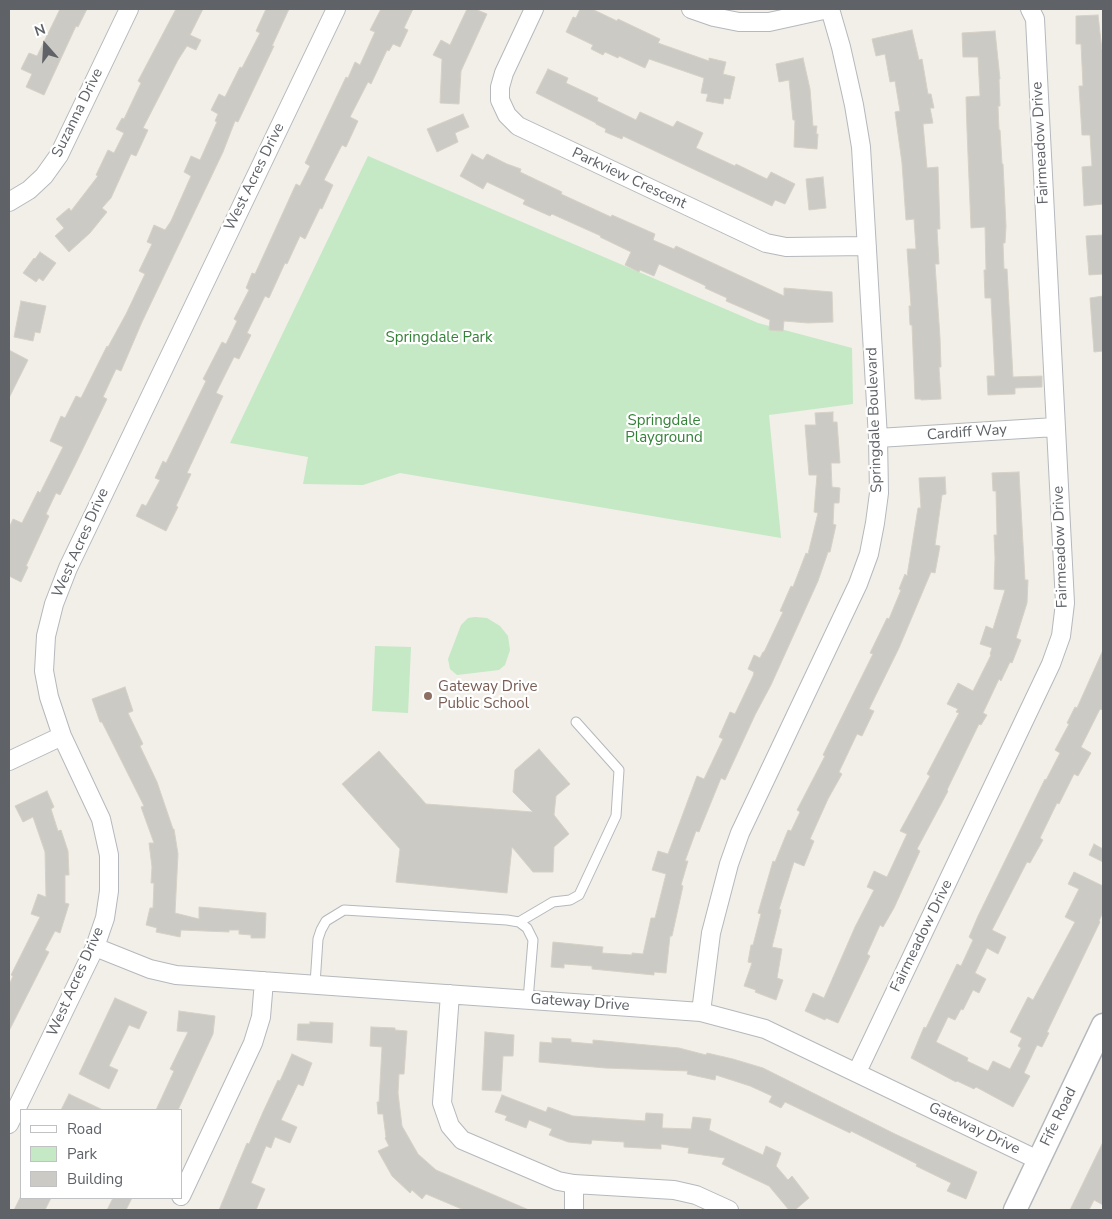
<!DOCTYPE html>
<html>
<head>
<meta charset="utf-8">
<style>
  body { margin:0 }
  #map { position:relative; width:1112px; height:1219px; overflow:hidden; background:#f1efe8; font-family:"Nunito Sans",sans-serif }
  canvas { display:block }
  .frame { position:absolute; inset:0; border:10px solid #5f6368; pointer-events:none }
  .legend { position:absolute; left:20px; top:1109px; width:162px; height:90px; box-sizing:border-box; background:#fff; border:1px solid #bfc1c3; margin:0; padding:6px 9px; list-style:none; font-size:15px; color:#5f6368 }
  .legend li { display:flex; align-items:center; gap:10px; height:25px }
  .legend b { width:25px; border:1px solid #bfc1c3 }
  .north { position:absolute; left:20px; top:20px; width:50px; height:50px; -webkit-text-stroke:4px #fff; paint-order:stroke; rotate:341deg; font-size:14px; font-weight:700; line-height:20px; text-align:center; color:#5f6368 }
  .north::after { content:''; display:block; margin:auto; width:18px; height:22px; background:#5f6368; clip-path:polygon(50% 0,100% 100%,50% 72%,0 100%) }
</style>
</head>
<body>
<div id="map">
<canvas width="1112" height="1219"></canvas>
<div class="frame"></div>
<ul class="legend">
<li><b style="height:6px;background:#fff"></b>Road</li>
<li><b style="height:14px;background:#c5e8c5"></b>Park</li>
<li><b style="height:14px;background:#cccac5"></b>Building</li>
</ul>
<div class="north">N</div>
</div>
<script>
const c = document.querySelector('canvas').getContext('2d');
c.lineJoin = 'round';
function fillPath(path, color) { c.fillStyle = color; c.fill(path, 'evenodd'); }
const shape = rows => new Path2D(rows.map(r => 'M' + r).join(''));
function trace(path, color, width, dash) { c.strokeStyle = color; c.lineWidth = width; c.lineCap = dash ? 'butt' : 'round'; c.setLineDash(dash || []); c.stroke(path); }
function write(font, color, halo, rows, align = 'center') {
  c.font = font + ' "Nunito Sans",sans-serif'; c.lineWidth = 4.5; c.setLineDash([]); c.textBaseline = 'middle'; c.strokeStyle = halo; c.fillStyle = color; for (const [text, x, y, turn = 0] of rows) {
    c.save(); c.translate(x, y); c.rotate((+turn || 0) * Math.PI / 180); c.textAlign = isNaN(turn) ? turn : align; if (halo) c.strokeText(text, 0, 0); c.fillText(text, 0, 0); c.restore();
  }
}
fillPath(shape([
  [368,156,758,323,852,348,853,404,769,415,781,538,400,473,363,485,303,484,308,457,230,443],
  [475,617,487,618,500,626,508,636,510,650,505,665,499,670,457,675,450,669,448,659,461,625,468,618],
  [375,646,411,647,408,713,372,711]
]), '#c5e8c5');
const building = shape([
  [60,9,87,9,78,27,76,26,44,95,26,87,32,74,21,69,29,53,37,56,60,9],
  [176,9,203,9,190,35,201,40,196,50,187,46,178,60,143,128,148,130,136,156,131,154,111,198,102,208,107,212,90,233,69,252,55,236,64,228,56,219,69,208,71,211,98,176,96,175,108,150,114,153,124,133,116,129,122,118,124,119,141,83,138,81,176,9],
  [266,9,289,9,272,46,274,46,238,122,235,121,223,152,142,322,121,371,116,369,103,397,107,399,75,465,60,495,56,493,46,514,49,516,26,566,28,567,21,582,9,576,9,528,13,519,22,523,38,491,40,493,63,447,50,441,61,416,65,418,76,396,81,398,107,346,108,347,126,314,145,274,139,271,152,244,147,242,154,225,165,230,171,221,191,176,184,172,191,156,200,160,217,122,215,121,218,114,211,110,219,94,225,97,240,67,242,68,260,33,256,31,266,9],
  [381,9,413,9,404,28,408,30,400,47,393,44,389,51,387,50,371,84,368,82,350,117,358,121,346,147,342,145,324,180,333,185,322,209,320,208,305,239,300,236,287,264,285,263,269,298,265,296,247,333,251,335,239,359,234,357,216,393,223,396,187,473,191,474,176,506,178,507,166,531,136,516,142,504,146,506,160,480,155,478,163,461,166,463,206,381,203,379,222,342,226,344,237,321,234,319,249,290,246,288,252,273,255,274,296,184,300,186,310,166,305,163,346,77,348,78,355,62,360,65,375,32,370,30,381,9],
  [467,9,475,9,487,14,461,71,459,104,440,103,442,59,433,55,441,40,450,45,467,9],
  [580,9,592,9,617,21,618,19,660,39,658,43,709,61,709,58,726,62,723,74,735,77,730,99,724,98,723,104,706,101,708,94,701,93,704,78,649,59,645,68,619,56,618,58,605,52,603,55,591,49,593,45,566,32,573,17,576,18,580,9],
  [1098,15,1102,50,1103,50,1103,204,1084,206,1082,167,1092,166,1090,135,1082,135,1079,86,1083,86,1081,44,1076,44,1076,16,1098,15],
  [912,30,919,60,922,59,928,94,931,94,934,108,930,108,933,123,923,124,927,168,938,167,940,229,937,229,939,264,935,264,940,338,941,367,939,367,941,399,921,400,921,399,915,399,912,325,910,325,909,306,911,306,907,249,916,249,914,219,906,220,902,163,895,112,900,111,895,81,890,82,885,54,876,56,872,39,912,30],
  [995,31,1000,79,999,79,1000,106,998,106,999,130,1000,130,1002,164,1003,164,1006,226,1005,243,1003,243,1004,269,1007,269,1013,377,1042,376,1042,387,1015,388,1015,394,988,395,987,376,995,376,991,298,985,298,984,270,986,270,985,227,971,228,967,130,966,97,980,96,978,57,963,57,962,33,995,31],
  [803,58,810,89,813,126,817,126,816,134,818,134,817,149,794,147,795,120,793,120,789,80,779,82,776,64,803,58],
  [548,69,568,78,566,83,598,98,597,101,636,120,640,112,673,127,677,121,703,133,696,148,735,166,736,164,767,179,771,172,795,184,785,204,775,200,772,206,623,136,622,139,605,132,606,129,596,124,596,123,536,93,548,69],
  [463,114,469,127,455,133,458,142,437,152,427,129,463,114],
  [472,154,483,160,487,154,507,164,521,169,520,172,562,192,561,194,611,217,612,215,655,234,653,240,674,249,676,246,784,296,784,288,832,292,833,322,808,323,784,321,783,331,769,330,770,320,726,301,727,298,705,288,706,286,659,264,654,276,640,270,639,272,625,265,631,252,600,237,601,236,552,214,550,216,523,204,525,200,487,182,483,189,460,176,472,154],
  [823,177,826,208,809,210,806,179,823,177],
  [1103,235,1103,274,1089,275,1086,236,1103,235],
  [40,252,56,263,43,281,39,278,36,282,23,273,34,258,35,259,40,252],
  [1103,296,1103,351,1094,352,1090,298,1103,296],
  [21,301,46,306,40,333,35,332,33,341,14,337,21,301],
  [9,350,28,360,9,398,9,350],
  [833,412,833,422,837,422,840,463,831,463,832,487,840,488,839,503,834,503,833,524,836,525,830,552,828,552,818,581,771,685,755,715,725,780,721,778,699,832,696,831,685,861,688,861,681,885,683,886,672,936,670,936,666,973,654,972,654,975,592,969,592,966,564,964,564,968,551,967,553,942,603,947,602,953,632,955,632,953,643,954,651,918,655,918,666,874,652,870,658,851,668,854,697,776,704,779,723,739,719,737,730,712,735,714,753,676,754,672,748,669,754,655,760,658,763,652,764,652,783,612,780,611,791,586,793,587,806,553,808,554,818,513,814,512,817,475,809,475,805,425,816,425,815,413,833,412],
  [1019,472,1025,580,1028,580,1027,603,1016,638,1021,640,1012,663,1010,662,1001,681,999,679,983,713,987,715,981,725,979,724,947,790,948,791,917,849,920,851,894,908,883,927,880,925,867,954,870,956,838,1023,826,1018,825,1020,805,1011,813,993,824,998,855,927,874,890,867,887,874,871,887,877,907,834,900,831,930,776,927,774,959,713,956,712,958,709,947,704,958,683,973,691,991,655,990,654,992,648,980,644,986,626,993,629,1005,590,994,589,995,558,994,535,997,535,996,491,993,491,992,473,1019,472],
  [945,477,946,494,942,495,935,545,940,546,935,573,931,572,899,648,869,709,874,711,862,736,857,734,839,772,842,774,828,799,810,839,814,841,804,866,794,862,779,909,781,910,772,947,782,949,777,978,783,980,776,1000,755,992,756,990,744,986,752,963,748,962,751,945,753,945,761,914,758,913,773,861,775,862,788,830,791,831,800,812,797,810,825,756,823,755,873,654,870,653,887,618,889,619,901,590,899,589,905,574,907,576,918,508,921,508,919,478,945,477],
  [1103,650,1103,710,1100,709,1081,747,1091,753,1078,776,1074,774,1059,804,1057,803,1040,838,1043,840,1030,863,1027,862,992,930,1006,937,998,954,987,948,975,973,986,979,979,993,973,990,963,1010,961,1009,955,1020,948,1017,936,1042,968,1058,967,1061,988,1071,993,1061,1010,1069,1021,1048,1018,1046,1022,1038,1010,1032,1028,997,1033,1000,1075,922,1065,917,1079,889,1068,884,1074,872,1103,886,1103,912,1099,921,1100,922,1047,1032,1049,1033,1042,1047,1037,1045,1024,1073,1030,1076,1013,1107,976,1087,974,1089,957,1081,956,1082,911,1058,924,1027,926,1028,957,964,961,966,973,940,969,937,978,916,1045,779,1046,780,1060,753,1055,750,1069,724,1067,723,1075,707,1077,708,1103,650],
  [125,687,133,711,128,713,143,744,140,746,157,782,173,829,174,829,178,854,175,913,199,919,199,907,266,913,265,938,251,938,251,935,239,934,239,930,229,930,229,932,181,930,180,937,156,932,157,928,146,925,150,908,153,908,154,883,151,883,152,867,149,843,154,843,141,807,144,806,102,722,100,722,92,699,125,687],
  [539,749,570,784,556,796,554,815,569,834,554,847,553,872,533,872,512,847,507,893,396,882,400,849,342,784,379,751,426,804,533,812,513,792,515,770,539,749],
  [47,791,54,807,51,809,58,831,61,830,68,851,69,875,65,875,65,903,69,904,60,933,55,931,45,950,49,952,9,1031,9,985,13,976,11,975,40,917,31,914,38,894,46,897,45,852,33,817,23,822,15,806,47,791],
  [1094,844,1103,849,1103,862,1089,855,1094,844],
  [115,998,147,1012,139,1029,129,1025,109,1066,118,1070,109,1089,79,1074,115,998],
  [179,1011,215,1016,213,1034,178,1110,156,1110,174,1071,170,1069,188,1032,177,1031,179,1011],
  [310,1022,333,1023,332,1043,297,1040,298,1024,310,1024,310,1022],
  [371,1027,395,1028,395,1030,407,1031,404,1074,399,1074,398,1093,402,1126,418,1154,436,1170,529,1210,464,1210,426,1194,422,1199,412,1190,410,1193,392,1176,378,1151,389,1146,385,1138,386,1137,383,1114,378,1114,377,1102,379,1102,382,1047,370,1046,371,1027],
  [485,1032,514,1035,513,1056,503,1056,501,1091,482,1090,485,1032],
  [552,1038,571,1039,571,1042,593,1044,593,1040,679,1048,706,1055,707,1053,733,1059,763,1068,895,1134,977,1172,966,1199,947,1191,951,1183,916,1166,917,1164,851,1131,850,1133,785,1102,781,1108,769,1102,772,1096,750,1086,716,1075,715,1080,687,1074,688,1071,605,1068,539,1062,540,1042,552,1043,552,1038],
  [292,1054,312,1063,303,1086,298,1084,281,1120,297,1127,290,1143,275,1137,271,1148,266,1146,251,1183,265,1189,256,1210,219,1210,247,1143,249,1144,263,1112,278,1080,280,1081,292,1054],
  [69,1094,103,1110,61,1110,69,1094],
  [502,1095,546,1112,548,1107,573,1116,645,1121,646,1113,663,1114,662,1128,691,1129,693,1117,711,1119,709,1130,763,1155,766,1146,781,1153,776,1166,788,1180,792,1176,809,1198,795,1210,789,1210,769,1186,722,1164,725,1158,688,1153,689,1148,661,1144,661,1149,643,1148,624,1147,624,1142,592,1140,591,1144,568,1142,549,1135,552,1129,529,1120,526,1128,505,1120,507,1116,495,1112,502,1095],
  [1103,1142,1103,1205,1094,1200,1089,1210,1070,1210,1103,1142],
  [20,1198,51,1198,45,1210,14,1210,20,1198],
  [113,1198,132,1198,126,1210,107,1210,113,1198]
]);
fillPath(building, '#cccac5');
trace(building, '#d6d1c6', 1);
const service = shape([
  [519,922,553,902,570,900,579,895,616,816,619,770,576,722],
  [315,984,318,939,321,930,326,921,344,910,507,920,519,922,527,928,533,940,528,1000]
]);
const minor = shape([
  [534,9,504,73,500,87,500,100,507,115,518,126,766,243,786,247,867,246],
  [691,9,714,17,739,22,769,22,828,9],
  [9,202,29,190,44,176,59,155,129,9],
  [878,438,1055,427],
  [9,761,62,736],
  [95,947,150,969,176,975,701,1012,765,1029,1038,1160],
  [450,994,442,1103,450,1126,462,1140,558,1181,574,1184,674,1190,696,1195,729,1210],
  [701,1012,711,933,729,864,740,833,858,584,869,554,875,523,879,493,878,438,861,147,854,105,841,47,830,9],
  [857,1072,1051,664,1061,636,1065,603,1035,19,1030,9],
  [9,1124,95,947,105,918,109,891,109,855,101,819,62,736,49,697,44,671,46,636,54,604,68,568,336,9],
  [181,1196,253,1043,261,1017,264,981],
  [574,1210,574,1184]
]);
const tertiary = shape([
  [1015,1210,1103,1025]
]);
trace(service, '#b5b8bc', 11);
trace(minor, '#b5b8bc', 20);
trace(tertiary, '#b5b8bc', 25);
trace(service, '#fff', 9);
trace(minor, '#fff', 18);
trace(tertiary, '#fff', 22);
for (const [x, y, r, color] of [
  [428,696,5,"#8d6e63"]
]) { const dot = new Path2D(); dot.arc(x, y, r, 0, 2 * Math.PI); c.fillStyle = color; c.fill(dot); trace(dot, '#fff', 2); }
write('15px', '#5f6368', '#fff', [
  ["Suzanna Drive",78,113,-64],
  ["Fairmeadow Drive",1041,143,-93],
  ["West Acres Drive",255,177,-64],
  ["Parkview Crescent",629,179,25],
  ["Springdale Boulevard",875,420,-92],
  ["Cardiff Way",967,433,-4],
  ["West Acres Drive",81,543,-66],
  ["Fairmeadow Drive",1061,547,-92],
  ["Fairmeadow Drive",922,936,-64],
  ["West Acres Drive",76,982,-66],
  ["Gateway Drive",580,1003,4],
  ["Fife Road",1059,1117,-64],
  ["Gateway Drive",974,1129,26]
]);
write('15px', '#348238', '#fff', [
  ["Springdale Park",439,338],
  ["Springdale",664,421],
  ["Playground",664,438]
]);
write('15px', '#785e54', '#fff', [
  ["Gateway Drive",438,687],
  ["Public School",438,704]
], 'left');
</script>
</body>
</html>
